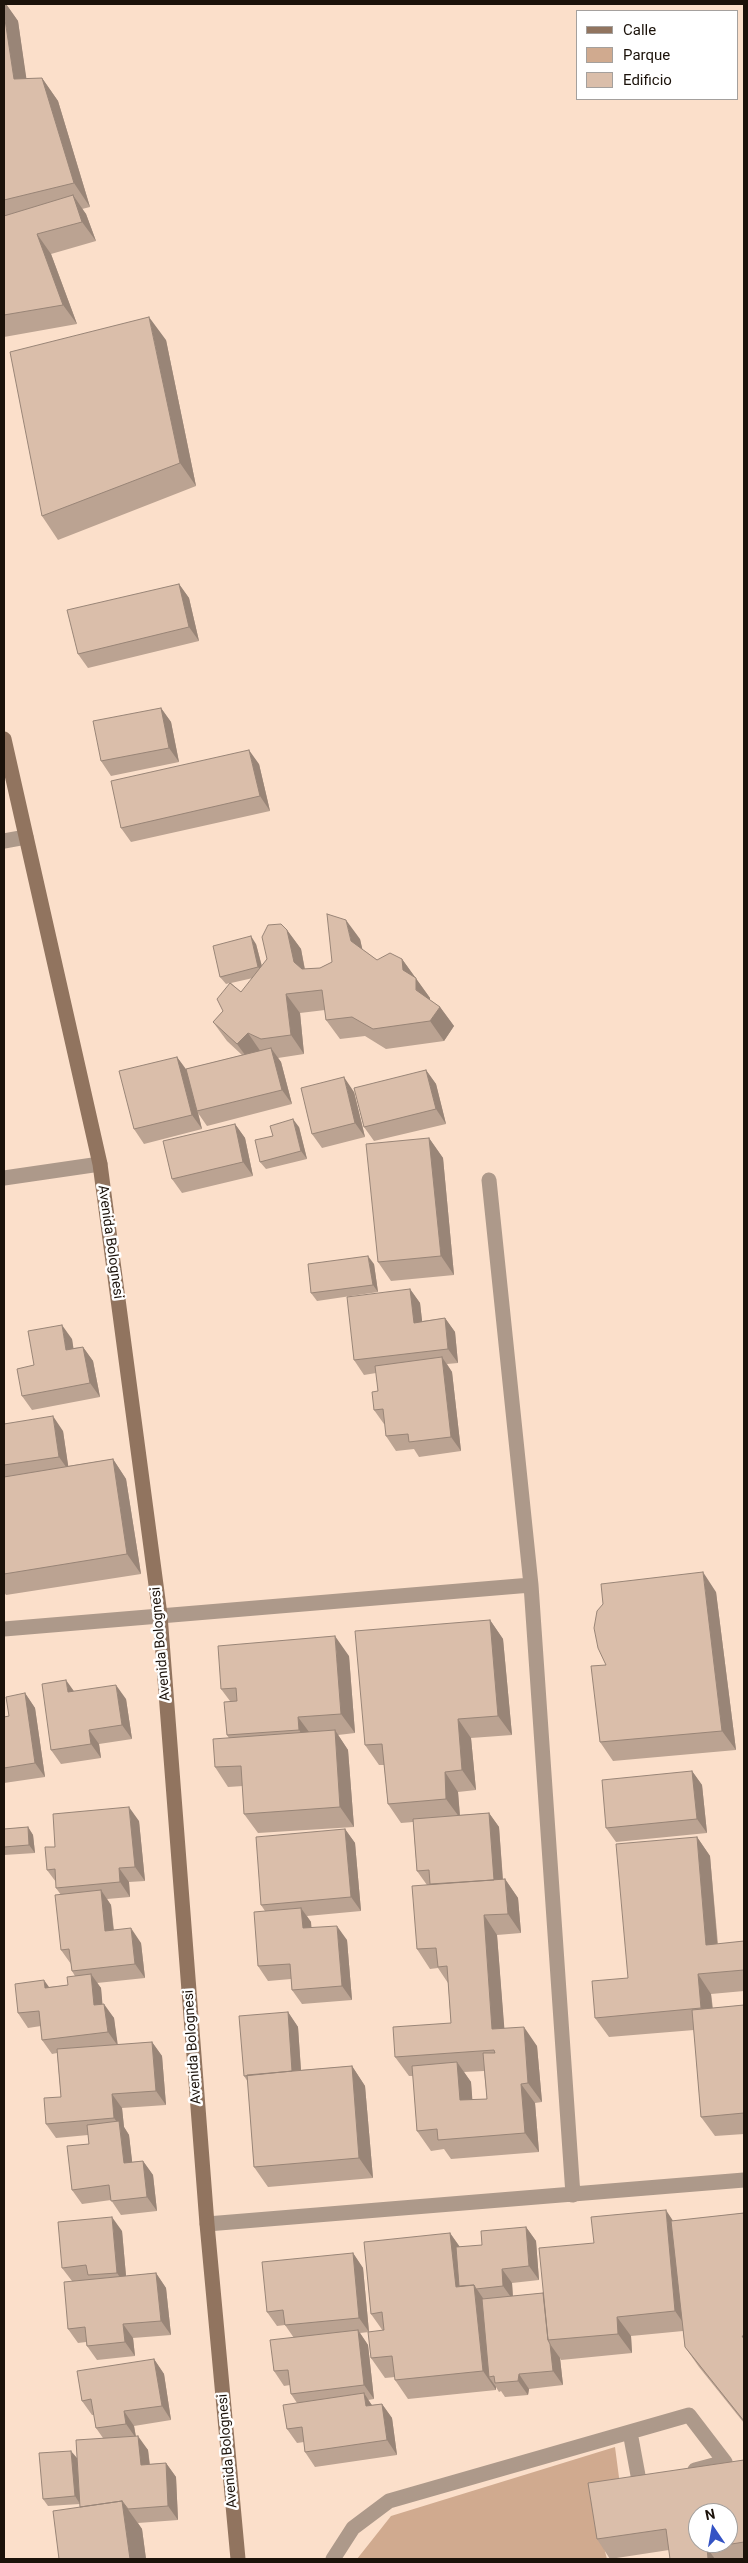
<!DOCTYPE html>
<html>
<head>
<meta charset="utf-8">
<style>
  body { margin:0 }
  #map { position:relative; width:748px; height:2563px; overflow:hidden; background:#fbdfca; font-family:Roboto,sans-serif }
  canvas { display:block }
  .frame { position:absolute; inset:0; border:5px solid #1b120a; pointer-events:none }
  .legend { position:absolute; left:576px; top:10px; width:162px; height:90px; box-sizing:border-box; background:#fff; border:1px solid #a4a09d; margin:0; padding:6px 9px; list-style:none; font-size:15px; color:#1b120a }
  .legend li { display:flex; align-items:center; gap:10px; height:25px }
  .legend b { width:25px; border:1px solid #a4a09d }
  .north { position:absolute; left:688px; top:2503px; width:50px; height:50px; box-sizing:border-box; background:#fff; border:1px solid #a4a09d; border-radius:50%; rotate:348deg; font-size:14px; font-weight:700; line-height:20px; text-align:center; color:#1b120a }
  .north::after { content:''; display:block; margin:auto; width:18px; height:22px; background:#3453c4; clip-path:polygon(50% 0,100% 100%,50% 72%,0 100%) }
</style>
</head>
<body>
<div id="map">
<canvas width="748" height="2563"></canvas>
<div class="frame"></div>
<ul class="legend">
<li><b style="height:6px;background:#91745f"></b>Calle</li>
<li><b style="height:14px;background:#d0aa8f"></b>Parque</li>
<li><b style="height:14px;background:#dabeaa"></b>Edificio</li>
</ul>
<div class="north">N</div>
</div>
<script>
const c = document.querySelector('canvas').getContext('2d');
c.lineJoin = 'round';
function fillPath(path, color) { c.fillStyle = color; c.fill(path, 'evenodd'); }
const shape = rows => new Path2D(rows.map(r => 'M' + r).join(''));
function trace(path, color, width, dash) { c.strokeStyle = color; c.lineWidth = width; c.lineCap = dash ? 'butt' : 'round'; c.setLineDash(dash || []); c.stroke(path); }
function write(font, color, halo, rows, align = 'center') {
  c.font = font + ' Roboto,sans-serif'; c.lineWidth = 5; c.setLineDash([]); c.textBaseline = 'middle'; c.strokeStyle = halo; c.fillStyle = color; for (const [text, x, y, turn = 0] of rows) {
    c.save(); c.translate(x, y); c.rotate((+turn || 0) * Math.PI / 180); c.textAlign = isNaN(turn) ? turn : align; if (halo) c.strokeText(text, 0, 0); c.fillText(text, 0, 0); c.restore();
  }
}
fillPath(shape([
  [615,2447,620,2485,590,2493,607,2559,357,2559,391,2516]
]), '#d0aa8f');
trace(shape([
  [630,2432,640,2486,649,2483],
  [333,2559,353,2528,389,2501,689,2415,725,2462,695,2470]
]), '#ad998a', 15);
trace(shape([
  [4,841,26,837],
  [4,1178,100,1164],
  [489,1180,531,1585,573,2195],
  [4,1629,531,1585],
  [207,2224,744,2180]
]), '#ad998a', 15);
trace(shape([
  [4,739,100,1164,160,1615,207,2224,238,2559]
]), '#91745f', 15);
fillPath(shape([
  [4,4,6,4,18,21,26,79,42,78,58,101,90,207,82,209,86,214,96,241,51,254,77,324,4,337],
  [166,340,196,486,58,540,42,516],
  [179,584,189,598,199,641,88,668,78,654],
  [161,708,171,722,179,762,111,776,101,761],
  [259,764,270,811,131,842,121,828],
  [287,930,301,949,305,969,320,968,332,962,360,939,362,949,377,960,402,959,430,998,430,1000,440,1007,454,1026,444,1041,386,1049,365,1036,340,1039,326,1020,325,1010,300,1013,304,1054,278,1058,281,1062,292,1104,207,1126,198,1113,202,1129,144,1144,134,1129,177,1057,186,1069,242,1055,227,1041,213,1022,223,1011,230,983,226,984,220,977,256,944,262,966],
  [253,978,241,992,231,983],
  [426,1070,436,1084,446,1124,374,1141,364,1127],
  [354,1092,365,1137,322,1148,312,1134],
  [235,1124,245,1138,253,1176,182,1193,172,1179],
  [299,1127,307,1159,266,1169,260,1162,273,1136],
  [429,1138,443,1158,454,1275,391,1281,378,1262],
  [374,1264,378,1292,317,1301,311,1293],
  [410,1289,420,1303,422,1321,445,1318,455,1332,458,1363,447,1364,452,1372,461,1451,419,1457,414,1449,396,1451,386,1436,385,1424,384,1424,374,1410,378,1391,376,1373,364,1375,354,1360],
  [72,1339,73,1348,83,1347,93,1361,100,1397,32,1410,22,1396,34,1365],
  [4,1424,63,1431,68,1466,113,1459,126,1479,141,1574,6,1595,4,1592,4,1477,5,1476,4,1474],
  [716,1592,736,1750,613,1761,600,1742,606,1665],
  [490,1620,503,1639,512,1735,471,1738,476,1790,458,1792,460,1815,489,1813,499,1827,503,1879,505,1879,518,1898,521,1933,497,1935,504,2028,537,2046,542,2102,535,2103,539,2152,451,2159,444,2149,431,2151,417,2131,413,2076,409,2076,395,2057,451,2023,448,1983,438,1968,430,1969,417,1949,427,1885,417,1871,413,1822,401,1823,388,1804,384,1765,379,1765,365,1745],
  [484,2071,487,2099,472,2100,471,2082,464,2072],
  [349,1656,355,1733,338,1735,348,1750,354,1827,258,1833,244,1814,243,1786,228,1787,215,1767,229,1738,227,1735,230,1701,221,1689],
  [73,1691,126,1699,132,1739,99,1744,101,1758,61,1764,51,1750],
  [25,1693,35,1708,45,1777,4,1783,4,1717,9,1716],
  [692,1771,702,1785,707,1833,616,1842,606,1828],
  [139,1821,145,1881,129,1882,130,1897,107,1899,111,1905,114,1930,141,1943,145,1978,97,1983,101,1988,102,2004,114,2018,117,2045,152,2042,162,2056,166,2105,122,2108,124,2127,129,2135,132,2162,143,2161,153,2175,157,2211,121,2215,111,2200,82,2204,72,2190,89,2144,88,2135,56,2138,46,2124,61,2097,57,2053,52,2054,42,2040,41,2026,28,2028,18,2013,49,1987,68,1985,75,1976,72,1971,71,1964,61,1950,61,1895,56,1888,56,1882,47,1870,55,1847],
  [28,1827,33,1835,35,1853,4,1855,4,1829],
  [345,1829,355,1843,361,1911,307,1916,311,1922,311,1928,347,1940,352,2000,302,2004,292,1990,291,1979,268,1981,258,1966,265,1911,261,1905],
  [697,1837,710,1856,718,1944,744,1941,744,1991,711,1994,713,2008,744,2005,744,2134,715,2136,701,2117,694,2030,609,2037,595,2018,628,1978],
  [288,2012,298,2027,301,2070,352,2066,365,2086,373,2178,268,2187,254,2167,248,2082,244,2076],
  [744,2213,744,2423,699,2367,685,2347,683,2331,631,2336,632,2353,561,2360,560,2358,563,2385,529,2389,528,2395,505,2397,501,2391,499,2392,496,2387,496,2390,408,2399,395,2380,395,2377,385,2378,371,2358,383,2331,371,2314,450,2233,460,2247,482,2245,526,2227,536,2241,539,2280,512,2283,513,2296,543,2293,594,2243,673,2221],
  [122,2231,126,2276,156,2273,166,2288,171,2335,133,2338,135,2356,97,2360,87,2346,86,2342,78,2343,68,2329,72,2281,62,2268],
  [353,2253,363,2268,369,2332,360,2333,368,2345,374,2399,368,2400,372,2405,382,2404,392,2418,397,2455,315,2467,305,2452,304,2442,297,2443,287,2429,297,2403,291,2394,290,2385,284,2386,274,2371,294,2338,285,2325,277,2326,267,2312],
  [154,2359,164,2374,171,2420,134,2426,136,2436,148,2450,150,2464,166,2463,176,2477,178,2520,138,2523,142,2529,146,2559,59,2559,80,2507,80,2504,48,2506,43,2499,77,2458,103,2438,96,2428,94,2415,92,2415,82,2401],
  [744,2460,744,2559,670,2559,669,2550,610,2559,597,2539]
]), '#bba392');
fillPath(shape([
  [4,4,6,4,18,21,30,103,14,79,4,13],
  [42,78,58,101,90,207,74,183],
  [73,195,86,214,96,241,82,222],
  [37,234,51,254,77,324,63,305],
  [149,317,166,340,196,486,180,463],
  [179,584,189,598,199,641,189,627],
  [161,708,171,722,179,762,169,748],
  [249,750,259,764,270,811,260,796],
  [346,920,360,939,365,960,351,941],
  [287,930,301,949,307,982,294,962],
  [251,936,256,944,264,975,258,967],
  [402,959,430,998,430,1009,403,970],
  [286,994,300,1013,304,1054,291,1035],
  [440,1007,454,1026,444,1041,430,1021],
  [248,1033,261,1052,251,1063,237,1044],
  [271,1048,281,1062,292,1104,282,1090],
  [177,1057,187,1071,197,1111,198,1113,202,1129,192,1115],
  [426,1070,436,1084,446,1124,436,1109],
  [344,1077,354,1092,365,1137,355,1123],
  [293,1119,299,1127,307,1159,301,1151],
  [235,1124,245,1138,253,1176,243,1162],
  [429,1138,443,1158,454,1275,441,1256],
  [368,1256,374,1264,378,1292,373,1285],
  [410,1289,420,1303,424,1337,414,1323],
  [445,1318,455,1332,458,1363,448,1349],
  [62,1325,72,1339,76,1364,66,1350],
  [83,1347,93,1361,100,1397,90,1383],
  [442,1357,452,1372,461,1451,451,1437],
  [53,1416,63,1431,69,1471,59,1457],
  [113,1459,126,1479,141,1574,127,1554],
  [703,1572,716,1592,736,1750,722,1731],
  [490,1620,503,1639,512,1735,498,1716],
  [335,1636,349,1656,355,1733,341,1714],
  [66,1680,76,1694,68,1692],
  [116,1685,126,1699,132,1739,122,1725],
  [25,1693,35,1708,45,1777,35,1763],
  [298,1717,312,1736,312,1749,299,1730],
  [458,1719,471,1738,476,1790,462,1770],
  [89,1730,99,1744,101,1758,91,1744],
  [335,1730,348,1750,354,1827,340,1807],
  [692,1771,702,1785,707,1833,697,1819],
  [445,1772,458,1792,460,1818,446,1799],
  [129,1807,139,1821,145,1881,135,1867],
  [489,1813,499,1827,504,1897,494,1883],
  [28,1827,33,1835,35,1853,29,1845],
  [345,1829,355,1843,361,1911,351,1897],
  [697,1837,710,1856,719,1964,706,1945],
  [119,1868,129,1882,130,1897,120,1882],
  [505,1879,518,1898,521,1933,508,1914],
  [101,1890,111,1905,115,1945,105,1931],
  [301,1908,311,1922,313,1943,303,1928],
  [484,1915,497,1935,506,2049,492,2029],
  [337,1926,347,1940,352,2000,342,1986],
  [131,1928,141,1943,145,1978,135,1964],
  [91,1974,101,1988,104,2020,94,2005],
  [698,1974,711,1994,714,2028,701,2008],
  [44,1980,54,1994,45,1988],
  [104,2004,114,2018,118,2046,108,2032],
  [288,2012,298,2027,302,2086,292,2072],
  [524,2027,537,2046,542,2102,528,2083],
  [152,2042,162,2056,166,2105,156,2091],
  [457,2062,471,2082,474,2120,460,2100],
  [352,2066,365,2086,373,2178,359,2158],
  [521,2084,535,2103,539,2152,525,2133],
  [112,2094,122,2108,124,2127,129,2135,134,2177,124,2163,120,2126,114,2118],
  [143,2161,153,2175,157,2211,147,2197],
  [666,2210,679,2230,689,2331,675,2311],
  [112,2217,122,2231,127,2287,117,2273],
  [526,2227,536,2241,539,2280,529,2266],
  [450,2233,464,2253,468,2290,456,2287],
  [353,2253,363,2268,369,2332,359,2318],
  [502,2269,512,2283,513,2300,503,2286],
  [156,2273,166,2288,171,2335,161,2321],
  [474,2285,487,2304,494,2376,489,2377,496,2387,496,2390,483,2371],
  [617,2317,631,2336,632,2353,618,2334],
  [123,2324,133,2338,135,2356,125,2342],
  [358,2330,368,2345,374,2399,364,2385],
  [550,2344,560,2358,563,2385,553,2371],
  [154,2359,164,2374,171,2420,162,2406],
  [519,2374,529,2389,528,2395,518,2381],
  [364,2393,373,2407,366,2406],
  [382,2404,392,2418,397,2455,387,2440],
  [124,2411,134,2426,136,2438,126,2424],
  [138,2436,148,2450,151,2479,141,2465],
  [71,2451,77,2458,80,2504,75,2496],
  [166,2463,176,2477,178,2520,168,2506],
  [122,2501,142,2529,146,2559,130,2559],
  [707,2548,715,2559,708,2559]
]), '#998577');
const building = shape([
  [4,13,14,79,42,78,74,183,4,200,4,13],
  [73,195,82,222,37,234,63,305,4,315,4,216,73,195],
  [149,317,180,463,42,516,10,352,149,317],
  [179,584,189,627,78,654,67,610,179,584],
  [161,708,169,748,101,761,93,721,161,708],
  [249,750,260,796,121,828,111,781,249,750],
  [327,914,346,920,351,941,377,960,390,953,402,959,403,970,416,978,416,990,440,1007,430,1021,373,1029,352,1017,326,1020,322,990,286,994,291,1035,261,1039,248,1033,237,1044,213,1022,223,1011,217,999,230,983,241,992,267,959,262,937,268,925,281,924,287,930,294,962,302,969,320,968,332,962,327,914],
  [251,936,258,967,220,977,213,946,251,936],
  [271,1048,282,1090,197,1111,186,1069,271,1048],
  [177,1057,192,1115,134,1129,119,1071,177,1057],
  [426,1070,436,1109,364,1127,354,1088,426,1070],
  [344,1077,355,1123,312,1134,301,1088,344,1077],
  [293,1119,301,1151,260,1162,255,1140,273,1136,270,1126,293,1119],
  [235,1124,243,1162,172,1179,163,1141,235,1124],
  [429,1138,441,1256,378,1262,366,1144,429,1138],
  [368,1256,373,1285,311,1293,308,1264,368,1256],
  [410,1289,414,1323,445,1318,448,1349,354,1360,347,1297,410,1289],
  [62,1325,66,1350,83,1347,90,1383,22,1396,17,1369,34,1365,28,1331,62,1325],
  [442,1357,451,1437,409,1442,408,1434,386,1436,383,1409,374,1410,372,1392,378,1391,375,1366,442,1357],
  [53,1416,59,1457,4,1465,4,1424,53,1416],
  [113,1459,127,1554,4,1574,4,1477,113,1459],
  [703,1572,722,1731,600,1742,591,1666,606,1665,598,1648,594,1628,597,1611,603,1604,601,1584,703,1572],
  [490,1620,498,1716,458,1719,462,1770,445,1772,446,1799,388,1804,382,1744,365,1745,355,1631,490,1620],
  [335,1636,341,1714,298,1717,299,1730,227,1735,224,1702,237,1701,236,1688,221,1689,218,1646,335,1636],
  [66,1680,68,1692,116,1685,122,1725,89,1730,91,1744,51,1750,42,1684,66,1680],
  [25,1693,35,1763,4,1768,4,1717,9,1716,6,1697,25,1693],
  [335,1730,340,1807,244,1814,241,1766,215,1767,213,1739,335,1730],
  [692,1771,697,1819,606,1828,602,1780,692,1771],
  [129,1807,135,1867,119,1868,120,1882,56,1888,55,1869,47,1870,45,1847,55,1847,53,1814,129,1807],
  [489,1813,494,1880,430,1884,429,1870,417,1871,413,1819,489,1813],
  [28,1827,29,1845,4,1847,4,1829,28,1827],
  [345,1829,351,1897,261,1905,256,1837,345,1829],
  [697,1837,706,1945,744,1941,744,1970,698,1974,701,2008,595,2018,592,1981,628,1978,616,1844,697,1837],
  [505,1879,508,1914,484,1915,492,2029,524,2027,528,2083,521,2084,525,2133,438,2140,437,2129,417,2131,412,2066,457,2062,460,2100,487,2099,483,2053,495,2053,494,2050,395,2057,393,2027,451,2023,447,1966,438,1967,436,1948,417,1949,412,1886,505,1879],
  [101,1890,105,1931,131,1928,135,1964,72,1971,69,1949,61,1950,55,1895,101,1890],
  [301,1908,303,1928,337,1926,342,1986,292,1990,290,1964,258,1966,254,1912,301,1908],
  [91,1974,94,2005,104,2004,108,2032,42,2040,39,2011,18,2013,15,1984,44,1980,45,1988,68,1985,67,1977,91,1974],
  [744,2005,744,2113,701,2117,692,2010,744,2005],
  [288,2012,292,2071,244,2076,239,2016,288,2012],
  [152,2042,156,2091,112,2094,114,2118,46,2124,44,2098,61,2097,57,2049,152,2042],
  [352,2066,359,2158,254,2167,247,2075,352,2066],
  [119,2121,124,2163,143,2161,147,2197,111,2201,109,2185,72,2190,67,2146,89,2144,87,2125,119,2121],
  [666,2210,675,2311,617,2317,618,2334,548,2340,539,2248,594,2243,591,2217,666,2210],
  [744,2213,744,2336,742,2336,744,2339,744,2421,685,2347,671,2221,744,2213],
  [112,2217,117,2273,88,2275,86,2265,62,2268,58,2222,112,2217],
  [526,2227,529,2266,502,2269,503,2286,476,2289,474,2285,459,2286,456,2247,482,2245,481,2231,526,2227],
  [450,2233,456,2287,474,2285,483,2371,395,2380,392,2356,371,2358,368,2332,384,2330,382,2312,371,2314,364,2242,450,2233],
  [353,2253,359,2318,285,2325,283,2310,267,2312,262,2262,353,2253],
  [156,2273,161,2321,123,2324,125,2342,87,2346,85,2327,68,2329,64,2282,156,2273],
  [543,2293,548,2340,550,2344,553,2371,519,2374,518,2381,495,2383,494,2376,489,2377,482,2299,543,2293],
  [358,2330,364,2385,291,2394,288,2370,274,2371,270,2340,358,2330],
  [154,2359,162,2406,124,2411,126,2424,96,2428,91,2399,82,2401,77,2371,154,2359],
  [364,2393,366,2406,382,2404,387,2440,305,2452,302,2427,287,2429,283,2405,364,2393],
  [138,2436,141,2465,166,2463,168,2506,128,2509,122,2501,80,2507,76,2440,138,2436],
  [71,2451,75,2496,43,2499,39,2453,71,2451],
  [744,2460,744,2542,707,2548,708,2559,670,2559,666,2529,597,2539,588,2483,744,2460],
  [698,2513,728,2513,728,2543,698,2543,698,2513],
  [122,2501,130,2559,59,2559,53,2511,122,2501]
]);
fillPath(building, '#dabeaa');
trace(building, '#998577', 1);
write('14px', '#1b120a', '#fff', [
  ["Avenida Bolognesi",110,1242,82],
  ["Avenida Bolognesi",161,1644,-95],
  ["Avenida Bolognesi",193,2047,-94],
  ["Avenida Bolognesi",228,2451,-95]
]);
</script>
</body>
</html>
